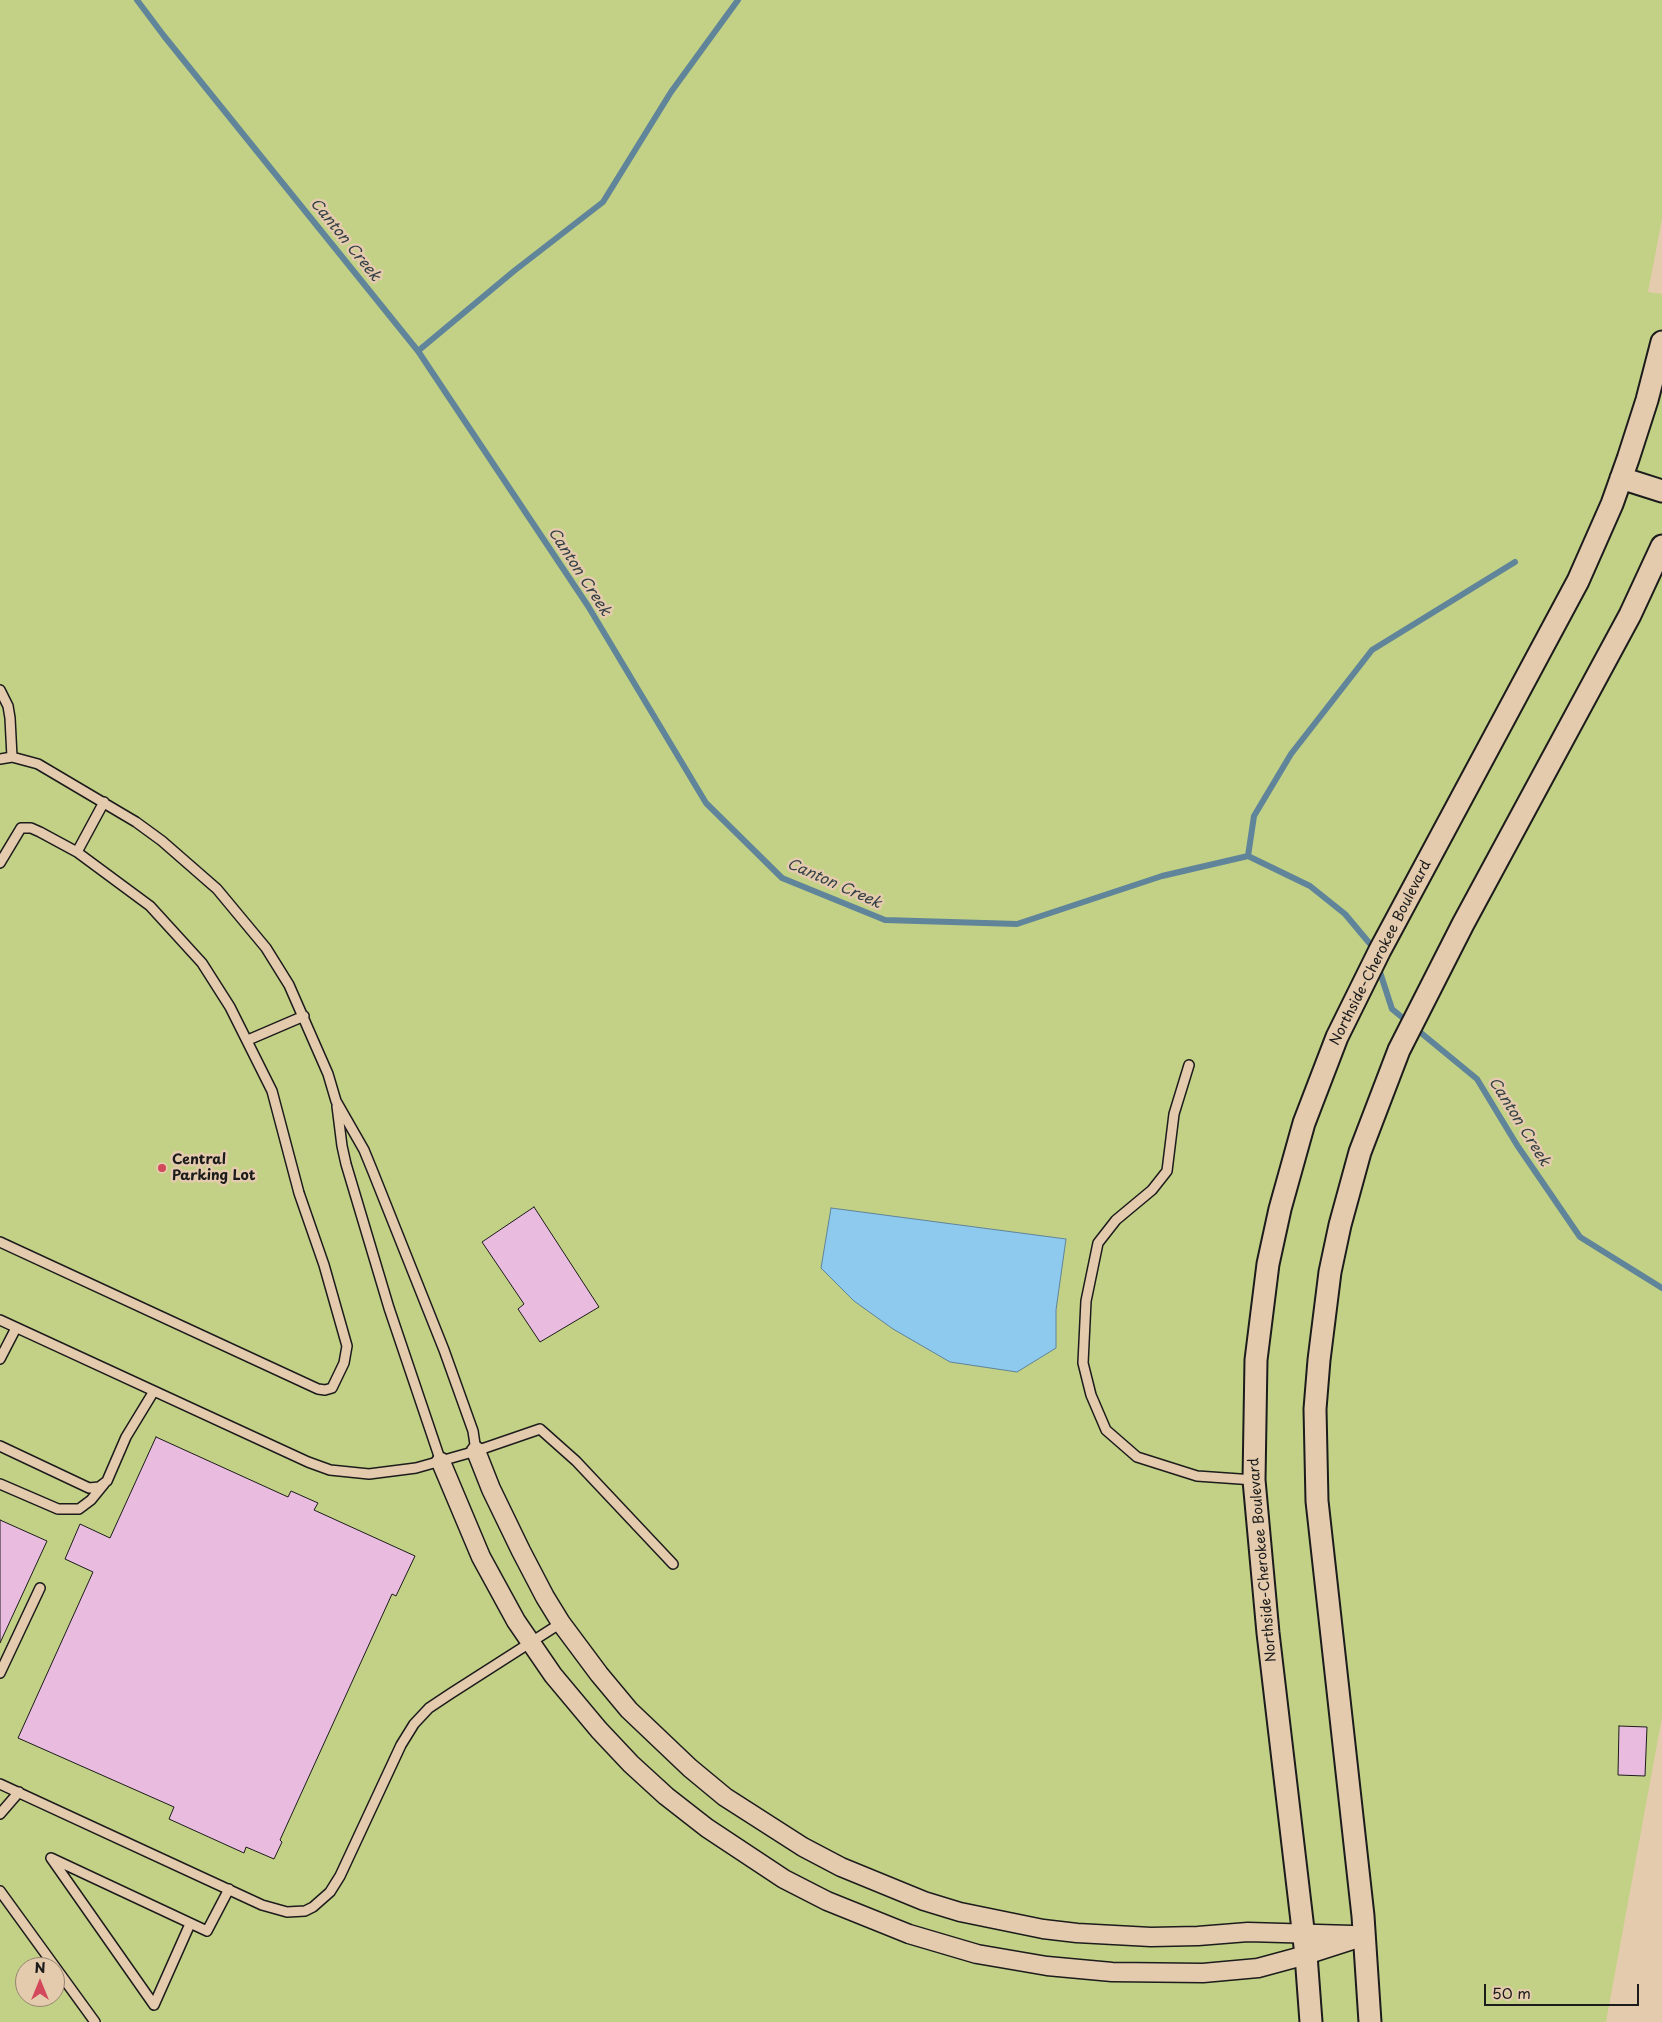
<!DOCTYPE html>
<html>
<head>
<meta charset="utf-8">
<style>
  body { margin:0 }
  #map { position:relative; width:1662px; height:2022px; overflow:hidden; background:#e5cbad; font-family:"Playpen Sans",sans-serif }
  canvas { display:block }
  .north { position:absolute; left:15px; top:1957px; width:50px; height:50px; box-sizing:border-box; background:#e5cbad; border:1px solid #958573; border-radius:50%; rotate:0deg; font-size:14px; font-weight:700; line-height:20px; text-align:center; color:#1c1c1c }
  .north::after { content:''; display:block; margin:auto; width:18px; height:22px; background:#d1495b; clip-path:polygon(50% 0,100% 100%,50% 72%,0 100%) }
  .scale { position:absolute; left:1484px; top:1984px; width:155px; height:22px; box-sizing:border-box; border:2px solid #1c1c1c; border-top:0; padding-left:6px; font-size:15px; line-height:18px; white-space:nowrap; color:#1c1c1c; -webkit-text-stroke:4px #e5cbad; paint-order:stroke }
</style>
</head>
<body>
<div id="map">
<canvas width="1662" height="2022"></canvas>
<div class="north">N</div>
<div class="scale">50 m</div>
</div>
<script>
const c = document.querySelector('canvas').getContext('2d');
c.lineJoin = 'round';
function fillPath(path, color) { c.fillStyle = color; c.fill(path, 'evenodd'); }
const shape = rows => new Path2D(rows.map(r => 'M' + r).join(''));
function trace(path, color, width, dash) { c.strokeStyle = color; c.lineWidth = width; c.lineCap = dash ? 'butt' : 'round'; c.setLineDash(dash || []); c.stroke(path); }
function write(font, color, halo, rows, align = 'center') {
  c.font = font + ' "Playpen Sans",sans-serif'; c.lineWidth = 5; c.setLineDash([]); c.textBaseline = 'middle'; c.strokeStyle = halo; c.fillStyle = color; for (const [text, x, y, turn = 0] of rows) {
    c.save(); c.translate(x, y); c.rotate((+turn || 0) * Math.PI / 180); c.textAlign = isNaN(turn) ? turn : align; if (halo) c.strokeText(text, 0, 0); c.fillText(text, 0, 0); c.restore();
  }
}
fillPath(shape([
  [0,0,1662,0,1662,219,1648,292,1662,294,1662,1717,1606,2022,0,2022],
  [25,1967,55,1967,55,1997,25,1997]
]), '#c2d185');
const water = shape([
  [831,1208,1066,1239,1056,1310,1056,1348,1017,1372,950,1362,893,1329,854,1301,821,1268,831,1208]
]);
fillPath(water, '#8ec9ee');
trace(water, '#60849a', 1);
trace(shape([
  [137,0,164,36,418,351,588,606,706,803,782,878,885,920,1017,924,1162,876,1248,856,1310,886,1345,914,1371,945,1374,952],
  [418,351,514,271,603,202,671,92,738,0],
  [1248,856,1254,816,1291,754,1372,650,1515,562],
  [1378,966,1392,1009,1477,1079,1517,1145,1580,1237,1662,1288]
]), '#60849a', 6);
const building = shape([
  [534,1207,599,1307,540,1342,518,1309,524,1304,482,1242,534,1207],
  [156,1437,288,1497,291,1491,318,1503,314,1510,415,1556,396,1596,392,1594,280,1840,282,1842,274,1859,246,1847,244,1853,169,1819,174,1807,18,1738,93,1572,65,1559,80,1524,110,1538,156,1437],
  [0,1520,47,1541,0,1643,0,1520],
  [1619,1726,1647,1727,1645,1776,1618,1775,1619,1726]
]);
fillPath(building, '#e9bbde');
trace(building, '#1c1c1c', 1);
const service = shape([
  [0,690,8,706,10,718,12,757],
  [0,759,12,757,38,764,136,822,162,841,217,889,266,948,289,985,328,1074,336,1101,364,1150,373,1172,444,1350,473,1431,476,1451],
  [77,852,104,802],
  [0,863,21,828,31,828,40,832,77,852,150,906,202,963,230,1007,272,1091,299,1193,324,1265,347,1346,344,1363,332,1388,325,1390,318,1389,0,1242],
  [248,1040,304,1016],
  [1189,1065,1174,1114,1167,1171,1152,1190,1116,1220,1098,1243,1086,1301,1083,1363,1091,1395,1106,1430,1137,1457,1197,1476,1254,1480],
  [337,1106,342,1146,346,1164,389,1308,441,1462],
  [0,1320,308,1462,330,1470,369,1474,416,1468,476,1451,540,1429,576,1461,673,1564],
  [0,1359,16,1328],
  [0,1446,89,1488,99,1487,107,1481,126,1437,154,1391],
  [0,1484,58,1509,79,1509,91,1500,104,1484],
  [0,1673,40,1588],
  [0,1784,262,1905,287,1912,305,1911,313,1907,330,1892,340,1876,401,1745,414,1724,429,1708,450,1694,561,1623],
  [0,1814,19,1792],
  [0,1891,95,2022],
  [190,1924,154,2005,51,1858,207,1931,229,1889]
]);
const minor = shape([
  [476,1451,491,1489,521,1551,545,1597,561,1623,599,1674,629,1710,690,1768,725,1797,803,1847,841,1867,924,1901,960,1912,1043,1929,1077,1933,1151,1937,1198,1936,1248,1932,1352,1935],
  [441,1462,481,1557,516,1621,553,1675,599,1730,631,1764,666,1796,707,1828,784,1879,827,1901,909,1934,977,1954,1047,1966,1112,1972,1203,1973,1258,1968,1306,1955,1365,1936]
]);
const tertiary = shape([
  [1621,478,1662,491],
  [1311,2022,1306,1955,1268,1633,1254,1480,1256,1360,1268,1264,1280,1209,1304,1123,1337,1037,1380,950,1578,581,1612,504,1628,459,1647,400,1662,342],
  [1370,2022,1363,1916,1317,1501,1315,1409,1319,1360,1330,1272,1340,1225,1360,1152,1399,1050,1463,924,1630,615,1662,546]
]);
trace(service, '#1c1c1c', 12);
trace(minor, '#1c1c1c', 21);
trace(tertiary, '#1c1c1c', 25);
trace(service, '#e5cbad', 9);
trace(minor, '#e5cbad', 18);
trace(tertiary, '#e5cbad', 21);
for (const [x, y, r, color] of [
  [162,1168,5,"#d1495b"]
]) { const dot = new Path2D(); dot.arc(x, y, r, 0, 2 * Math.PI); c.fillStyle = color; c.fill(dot); trace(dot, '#e5cbad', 2); }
write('14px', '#1c1c1c', '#e5cbad', [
  ["Northside-Cherokee Boulevard",1381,953,-63],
  ["Northside-Cherokee Boulevard",1263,1560,-95]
]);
write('bold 14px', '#1c1c1c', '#e5cbad', [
  ["Central",172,1160],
  ["Parking Lot",172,1176]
], 'left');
write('italic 15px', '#333f46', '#e5cbad', [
  ["Canton Creek",345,240,51],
  ["Canton Creek",579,572,57],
  ["Canton Creek",834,884,24],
  ["Canton Creek",1519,1122,58]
]);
</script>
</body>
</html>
